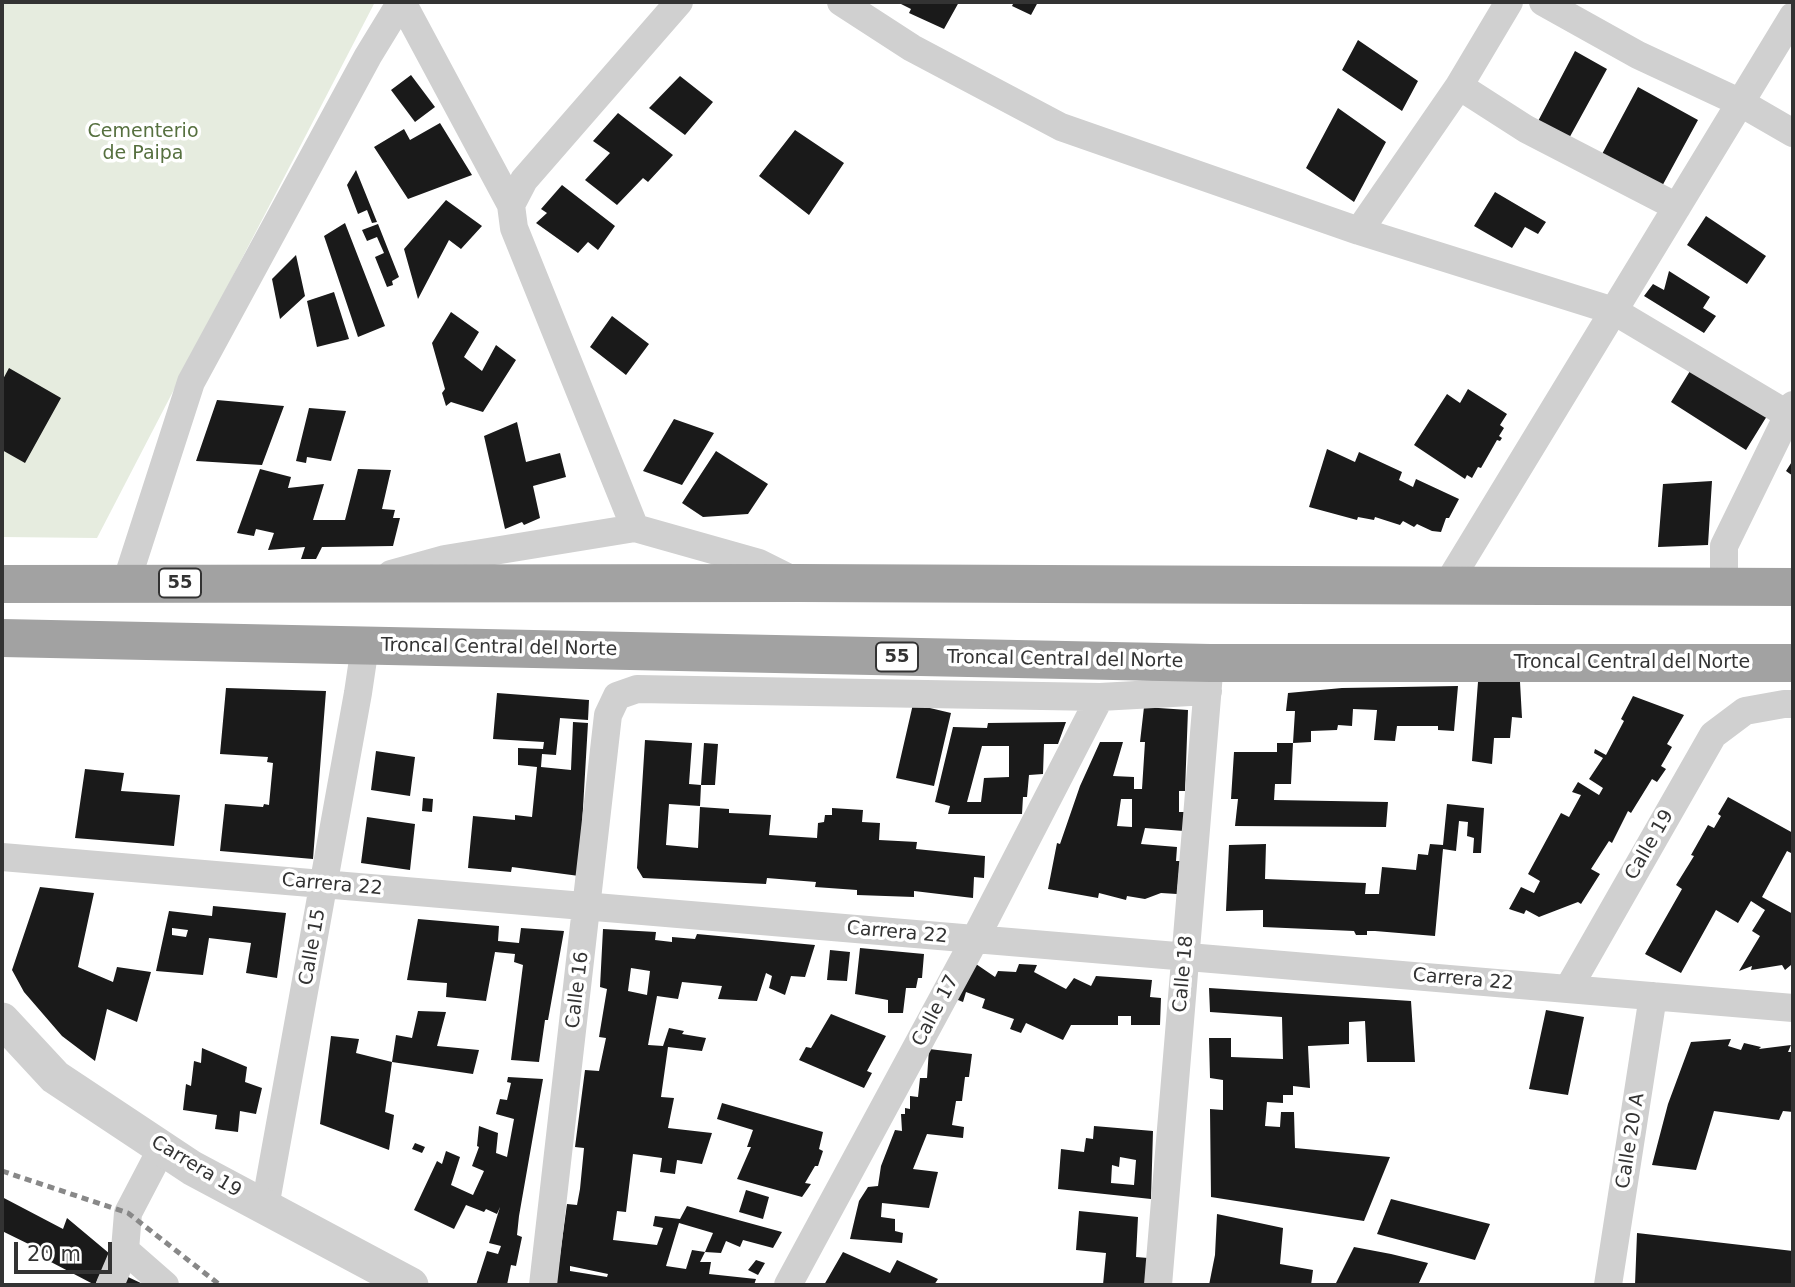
<!DOCTYPE html>
<html>
<head>
<meta charset="utf-8">
<style>
  body { margin:0 }
  #map { position:relative; width:1795px; height:1287px; overflow:hidden; background:#fff; font-family:"DejaVu Sans",sans-serif }
  canvas { display:block }
  .frame { position:absolute; inset:0; border:4px solid #333; pointer-events:none }
  .scale { position:absolute; left:14px; top:1242px; width:98px; height:32px; box-sizing:border-box; border:4px solid #333; border-top:0; padding-left:9px; font-size:21px; line-height:24px; white-space:nowrap; color:#333; -webkit-text-stroke:5px #fff; paint-order:stroke }
</style>
</head>
<body>
<div id="map">
<canvas width="1795" height="1287"></canvas>
<div class="frame"></div>
<div class="scale">20 m</div>
</div>
<script>
const c = document.querySelector('canvas').getContext('2d');
c.lineJoin = 'round';
function fillPath(path, color) { c.fillStyle = color; c.fill(path, 'evenodd'); }
const shape = rows => new Path2D(rows.map(r => 'M' + r).join(''));
function trace(path, color, width, dash) { c.strokeStyle = color; c.lineWidth = width; c.lineCap = dash ? 'butt' : 'round'; c.setLineDash(dash || []); c.stroke(path); }
function write(font, color, halo, rows, align = 'center') {
  c.font = font + ' "DejaVu Sans",sans-serif'; c.lineWidth = 7; c.setLineDash([]); c.textBaseline = 'middle'; c.strokeStyle = halo; c.fillStyle = color; for (const [text, x, y, turn = 0] of rows) {
    c.save(); c.translate(x, y); c.rotate((+turn || 0) * Math.PI / 180); c.textAlign = isNaN(turn) ? turn : align; if (halo) c.strokeText(text, 0, 0); c.fillText(text, 0, 0); c.restore();
  }
}
fillPath(shape([
  [2,2,375,2,97,538,2,537]
]), '#e6ecdf');
fillPath(shape([
  [897,2,959,2,944,29,909,13,911,9],
  [1014,2,1038,2,1031,15,1012,6],
  [1358,40,1418,81,1402,111,1342,70],
  [1575,51,1607,69,1567,142,1536,125],
  [411,75,435,107,415,122,391,90],
  [680,76,713,102,685,135,649,108],
  [1638,87,1698,120,1660,190,1601,156],
  [1338,108,1386,142,1354,202,1306,168],
  [618,113,673,155,648,182,643,178,617,205,585,180,610,153,593,141],
  [440,123,472,175,408,199,374,147,404,129,410,140],
  [795,130,844,163,809,215,759,176],
  [356,170,377,222,372,223,367,210,358,214,347,185],
  [562,185,615,226,598,250,588,242,578,253,536,223,547,213,541,209],
  [1495,192,1546,222,1538,234,1525,227,1512,248,1474,226],
  [446,200,482,226,461,249,449,240,418,299,404,249],
  [1706,216,1766,256,1747,284,1687,245],
  [345,223,385,326,358,337,324,236],
  [378,224,399,277,392,281,393,285,387,287,375,257,384,253,377,237,367,241,362,230],
  [296,255,305,296,280,319,272,279],
  [1669,271,1710,297,1703,308,1716,316,1704,333,1644,296,1653,284,1664,290],
  [334,292,349,339,317,347,307,301],
  [451,312,479,332,464,357,482,371,496,345,516,360,483,412,451,402,446,406,442,393,445,389,432,343],
  [612,316,649,344,626,375,590,347],
  [9,368,61,398,25,463,2,450,2,381],
  [1690,371,1767,416,1746,450,1671,402],
  [1468,389,1507,414,1500,425,1504,428,1499,436,1502,438,1500,441,1497,440,1481,468,1478,467,1472,478,1467,475,1465,479,1414,445,1447,394,1460,403],
  [217,400,284,406,262,465,196,461],
  [309,408,346,411,331,461,307,457,306,463,296,461],
  [674,419,714,433,682,485,643,471],
  [517,422,526,462,560,453,566,477,533,486,540,518,524,525,522,522,505,529,484,436],
  [1327,449,1355,462,1359,452,1402,472,1399,480,1413,487,1416,479,1459,499,1449,518,1446,518,1441,532,1432,531,1417,524,1414,527,1403,521,1400,525,1375,517,1374,520,1358,517,1357,520,1309,507],
  [716,451,768,484,748,514,703,517,682,503],
  [1793,460,1793,476,1786,471],
  [260,469,291,477,288,488,324,484,313,520,345,520,358,469,391,470,382,509,395,510,393,518,400,518,393,546,322,547,316,559,301,559,305,547,268,550,274,533,256,529,254,536,237,533],
  [1712,481,1708,545,1658,547,1663,484],
  [1478,682,1520,682,1522,718,1512,717,1510,738,1494,738,1492,764,1472,761],
  [1458,686,1454,731,1438,730,1438,726,1397,726,1395,741,1374,740,1377,710,1353,709,1352,726,1338,725,1337,730,1311,731,1311,742,1293,743,1291,784,1275,784,1274,800,1388,802,1386,827,1235,826,1238,799,1231,799,1234,752,1277,752,1277,743,1293,743,1295,711,1286,711,1288,693,1342,688],
  [226,688,326,691,313,859,220,851,225,804,263,807,264,804,269,805,273,763,267,762,268,757,220,754],
  [497,693,589,700,588,720,560,718,556,755,542,754,541,767,571,770,573,722,588,723,579,876,512,867,511,872,468,868,473,816,515,820,515,815,532,817,537,767,518,765,518,748,543,749,544,742,493,739],
  [1633,696,1684,715,1667,744,1672,747,1661,766,1666,769,1657,782,1652,779,1631,813,1628,811,1612,843,1609,841,1591,869,1600,874,1581,904,1578,902,1539,917,1526,910,1524,914,1509,909,1521,887,1534,893,1540,881,1528,874,1561,813,1569,817,1581,795,1572,792,1578,782,1599,795,1603,788,1589,779,1603,758,1594,753,1595,749,1606,755,1624,721,1621,719],
  [913,704,951,713,934,786,896,778],
  [1144,707,1188,710,1185,791,1179,791,1179,812,1185,812,1184,831,1145,828,1141,844,1177,847,1176,861,1180,861,1177,894,1161,893,1145,899,1127,896,1126,900,1099,893,1098,898,1048,889,1057,843,1060,844,1080,786,1100,742,1123,742,1113,776,1134,777,1134,789,1142,789,1145,742,1140,742],
  [1121,799,1132,799,1132,827,1117,826],
  [1066,722,1058,744,1044,744,1043,774,1029,775,1027,797,1023,797,1022,814,948,814,950,806,935,802,953,727,987,728,988,723],
  [982,746,1009,746,1009,777,984,778,981,802,967,802],
  [645,740,692,743,689,784,701,785,700,806,669,804,666,845,698,848,700,807,729,809,729,813,771,815,769,835,817,838,818,823,824,822,825,815,832,815,832,808,863,810,862,822,880,823,879,840,917,842,916,849,985,856,984,878,974,877,973,898,914,891,914,897,857,895,857,890,815,887,816,882,767,878,766,884,643,878,637,868],
  [704,743,718,744,715,785,701,785],
  [376,751,415,757,410,796,371,790],
  [85,769,124,773,121,791,180,795,174,846,75,838],
  [1728,797,1793,833,1793,854,1787,851,1762,897,1793,914,1793,967,1791,965,1785,970,1782,965,1751,970,1752,966,1739,971,1760,936,1752,931,1765,910,1751,901,1738,923,1716,910,1681,973,1645,954,1682,889,1676,885,1694,856,1691,855,1708,825,1714,828,1721,816,1718,814],
  [423,798,433,799,432,812,422,811],
  [1447,804,1484,808,1481,853,1473,853,1474,838,1467,836,1468,822,1459,821,1456,851,1443,849,1435,936,1375,931,1367,931,1367,935,1356,935,1354,931,1263,927,1263,910,1226,911,1229,845,1266,844,1265,879,1366,883,1365,894,1379,894,1382,867,1416,870,1418,854,1428,855,1430,844,1443,845],
  [367,817,415,824,410,870,361,863],
  [40,887,94,893,78,967,113,982,117,967,151,972,137,1022,107,1009,95,1061,62,1036,24,992,12,970],
  [213,906,286,913,277,978,246,973,251,943,209,938,203,975,156,971,169,911,212,916],
  [172,928,188,930,186,937,172,935],
  [418,919,499,926,498,941,519,943,521,928,564,931,548,1020,545,1020,539,1062,511,1060,523,965,514,962,515,954,495,952,486,1001,446,997,447,983,407,980],
  [603,929,656,932,655,940,672,942,672,937,695,939,697,934,815,945,805,977,791,976,785,995,769,988,772,976,766,973,757,1001,718,999,722,986,682,982,678,999,657,996,648,1045,663,1046,669,1028,684,1031,682,1034,706,1038,702,1051,668,1047,661,1097,674,1098,668,1128,712,1133,702,1164,677,1160,675,1174,660,1172,662,1158,633,1154,626,1212,617,1211,613,1240,657,1245,663,1228,653,1226,655,1216,680,1219,687,1206,782,1232,773,1248,743,1240,740,1247,726,1241,721,1253,705,1252,700,1262,711,1262,709,1274,756,1279,754,1285,556,1285,567,1204,577,1205,580,1189,584,1148,575,1147,585,1070,599,1071,606,1038,599,1037,607,989,600,987],
  [631,968,650,971,647,995,628,991],
  [679,1223,713,1233,705,1252,692,1250,686,1269,666,1266],
  [570,1266,608,1274,607,1277,570,1271],
  [860,948,924,954,922,978,918,978,916,988,906,988,903,1013,888,1013,888,1000,855,994],
  [830,950,850,952,847,981,827,980],
  [976,964,995,977,998,971,1016,972,1019,964,1037,965,1034,972,1066,989,1074,978,1091,986,1096,976,1152,980,1150,997,1161,998,1160,1025,1131,1025,1131,1016,1118,1016,1118,1025,1071,1025,1063,1040,1026,1023,1021,1033,1010,1029,1014,1019,982,1008,985,999,966,992,963,1002,953,998],
  [1209,988,1411,1001,1415,1062,1367,1062,1365,1021,1349,1022,1349,1044,1308,1046,1310,1088,1293,1086,1293,1095,1283,1095,1283,1103,1267,1102,1265,1126,1280,1127,1281,1112,1294,1112,1295,1148,1390,1157,1364,1221,1211,1197,1210,1109,1223,1110,1223,1080,1210,1078,1209,1038,1231,1038,1231,1057,1283,1059,1282,1017,1210,1012],
  [1546,1010,1584,1017,1568,1095,1529,1089],
  [418,1011,446,1012,437,1046,479,1050,473,1074,392,1062,385,1112,394,1115,389,1150,320,1124,331,1036,359,1039,356,1053,392,1062,396,1035,412,1038],
  [831,1014,886,1036,867,1071,872,1073,864,1088,799,1060,806,1047,811,1048],
  [1731,1039,1728,1046,1741,1050,1744,1043,1761,1047,1759,1049,1791,1045,1788,1052,1793,1052,1793,1112,1783,1111,1779,1120,1714,1111,1696,1170,1652,1165,1668,1104,1691,1042],
  [202,1048,247,1067,245,1082,262,1088,256,1114,240,1111,238,1132,215,1129,217,1115,183,1110,186,1084,191,1086,194,1061,201,1063],
  [929,1049,972,1054,969,1077,965,1077,962,1101,956,1101,952,1125,964,1127,963,1138,927,1134,913,1169,938,1172,929,1208,882,1203,881,1217,895,1219,895,1231,903,1233,902,1243,850,1239,859,1201,868,1187,878,1186,881,1166,895,1130,902,1131,901,1114,905,1114,905,1108,910,1109,910,1096,918,1097,920,1078,927,1078],
  [508,1077,543,1079,519,1216,517,1235,522,1237,516,1266,511,1265,507,1285,476,1285,487,1251,498,1254,501,1246,489,1243,500,1207,497,1214,486,1209,484,1212,466,1205,454,1229,414,1210,437,1161,442,1164,446,1151,460,1157,451,1185,473,1195,484,1171,472,1166,479,1147,477,1146,479,1126,498,1133,496,1153,507,1157,514,1119,496,1114,500,1099,507,1100,511,1083,507,1082],
  [722,1103,823,1132,819,1149,823,1151,818,1166,815,1166,805,1183,811,1184,802,1197,737,1179,751,1147,747,1147,753,1130,717,1119],
  [1094,1126,1153,1131,1151,1199,1058,1189,1061,1149,1084,1152,1086,1138,1093,1139],
  [1120,1157,1136,1160,1134,1185,1111,1183,1112,1165,1119,1167],
  [415,1143,425,1147,422,1153,412,1149],
  [746,1190,769,1197,763,1219,739,1212],
  [2,1197,63,1229,67,1218,110,1254,95,1285,49,1261,51,1255,2,1231],
  [1391,1199,1490,1224,1475,1260,1377,1234],
  [1079,1211,1138,1217,1136,1257,1148,1258,1146,1285,1103,1285,1106,1253,1076,1250],
  [1217,1214,1283,1228,1280,1264,1313,1270,1311,1285,1209,1285,1215,1255],
  [1637,1233,1793,1251,1793,1279,1790,1285,1635,1285],
  [1354,1247,1391,1254,1428,1263,1418,1285,1335,1285],
  [843,1252,890,1273,897,1260,938,1279,934,1285,824,1285],
  [756,1260,765,1263,758,1275,748,1270],
  [128,1277,145,1285,124,1285]
]), '#1a1a1a');
trace(shape([
  [402,2,511,205,514,228,635,528],
  [841,2,912,48,1061,127,1359,231,1614,311,1787,414],
  [1543,2,1638,55,1741,103,1793,133],
  [1459,86,1526,129,1677,207],
  [511,205,524,180,679,2],
  [1359,231,1459,86,1509,2],
  [391,574,445,559,635,528,759,563,795,581],
  [126,583,191,382,368,56,401,2],
  [1447,585,1793,16],
  [1724,587,1724,546,1793,405],
  [2,857,1793,1008],
  [1568,989,1713,735,1745,711,1784,704,1793,704],
  [265,1207,358,693,365,646],
  [125,1250,165,1285],
  [110,1285,125,1250,128,1213,162,1148],
  [543,1285,608,715,617,696,637,689,1100,697,1208,691],
  [788,1285,975,939,1100,697],
  [1158,1285,1209,673],
  [1608,1285,1653,996]
]), '#d0d0d0', 28);
trace(shape([
  [2,1020,55,1077,192,1168,411,1285]
]), '#d0d0d0', 35);
trace(shape([
  [2,584,798,583,1793,587],
  [2,638,1210,663,1793,663]
]), '#a2a2a2', 38);
trace(shape([
  [2,1171,128,1213,220,1285]
]), '#888', 5, [7, 5]);
for (const [x, y, w] of [
  [180,583,42],
  [897,657,42]
]) { const box = new Path2D(); box.roundRect(x - w / 2, y - 14.5, w, 29, 5); c.fillStyle = '#fff'; c.fill(box); trace(box, '#333', 2); }
write('bold 18px', '#333', null, [
  ["55",180,583],
  ["55",897,657]
]);
write('19px', '#56703f', '#fff', [
  ["Cementerio",143,132],
  ["de Paipa",143,154]
]);
write('19px', '#333', '#fff', [
  ["Troncal Central del Norte",499,648,1],
  ["Troncal Central del Norte",1065,660,1],
  ["Troncal Central del Norte",1632,663],
  ["Calle 19",1650,845,-60],
  ["Carrera 22",332,885,5],
  ["Carrera 22",897,933,5],
  ["Calle 15",313,947,-80],
  ["Calle 18",1184,974,-85],
  ["Carrera 22",1463,980,5],
  ["Calle 16",578,990,-83],
  ["Calle 17",936,1011,-62],
  ["Calle 20 A",1631,1141,-81],
  ["Carrera 19",196,1167,31]
]);
</script>
</body>
</html>
